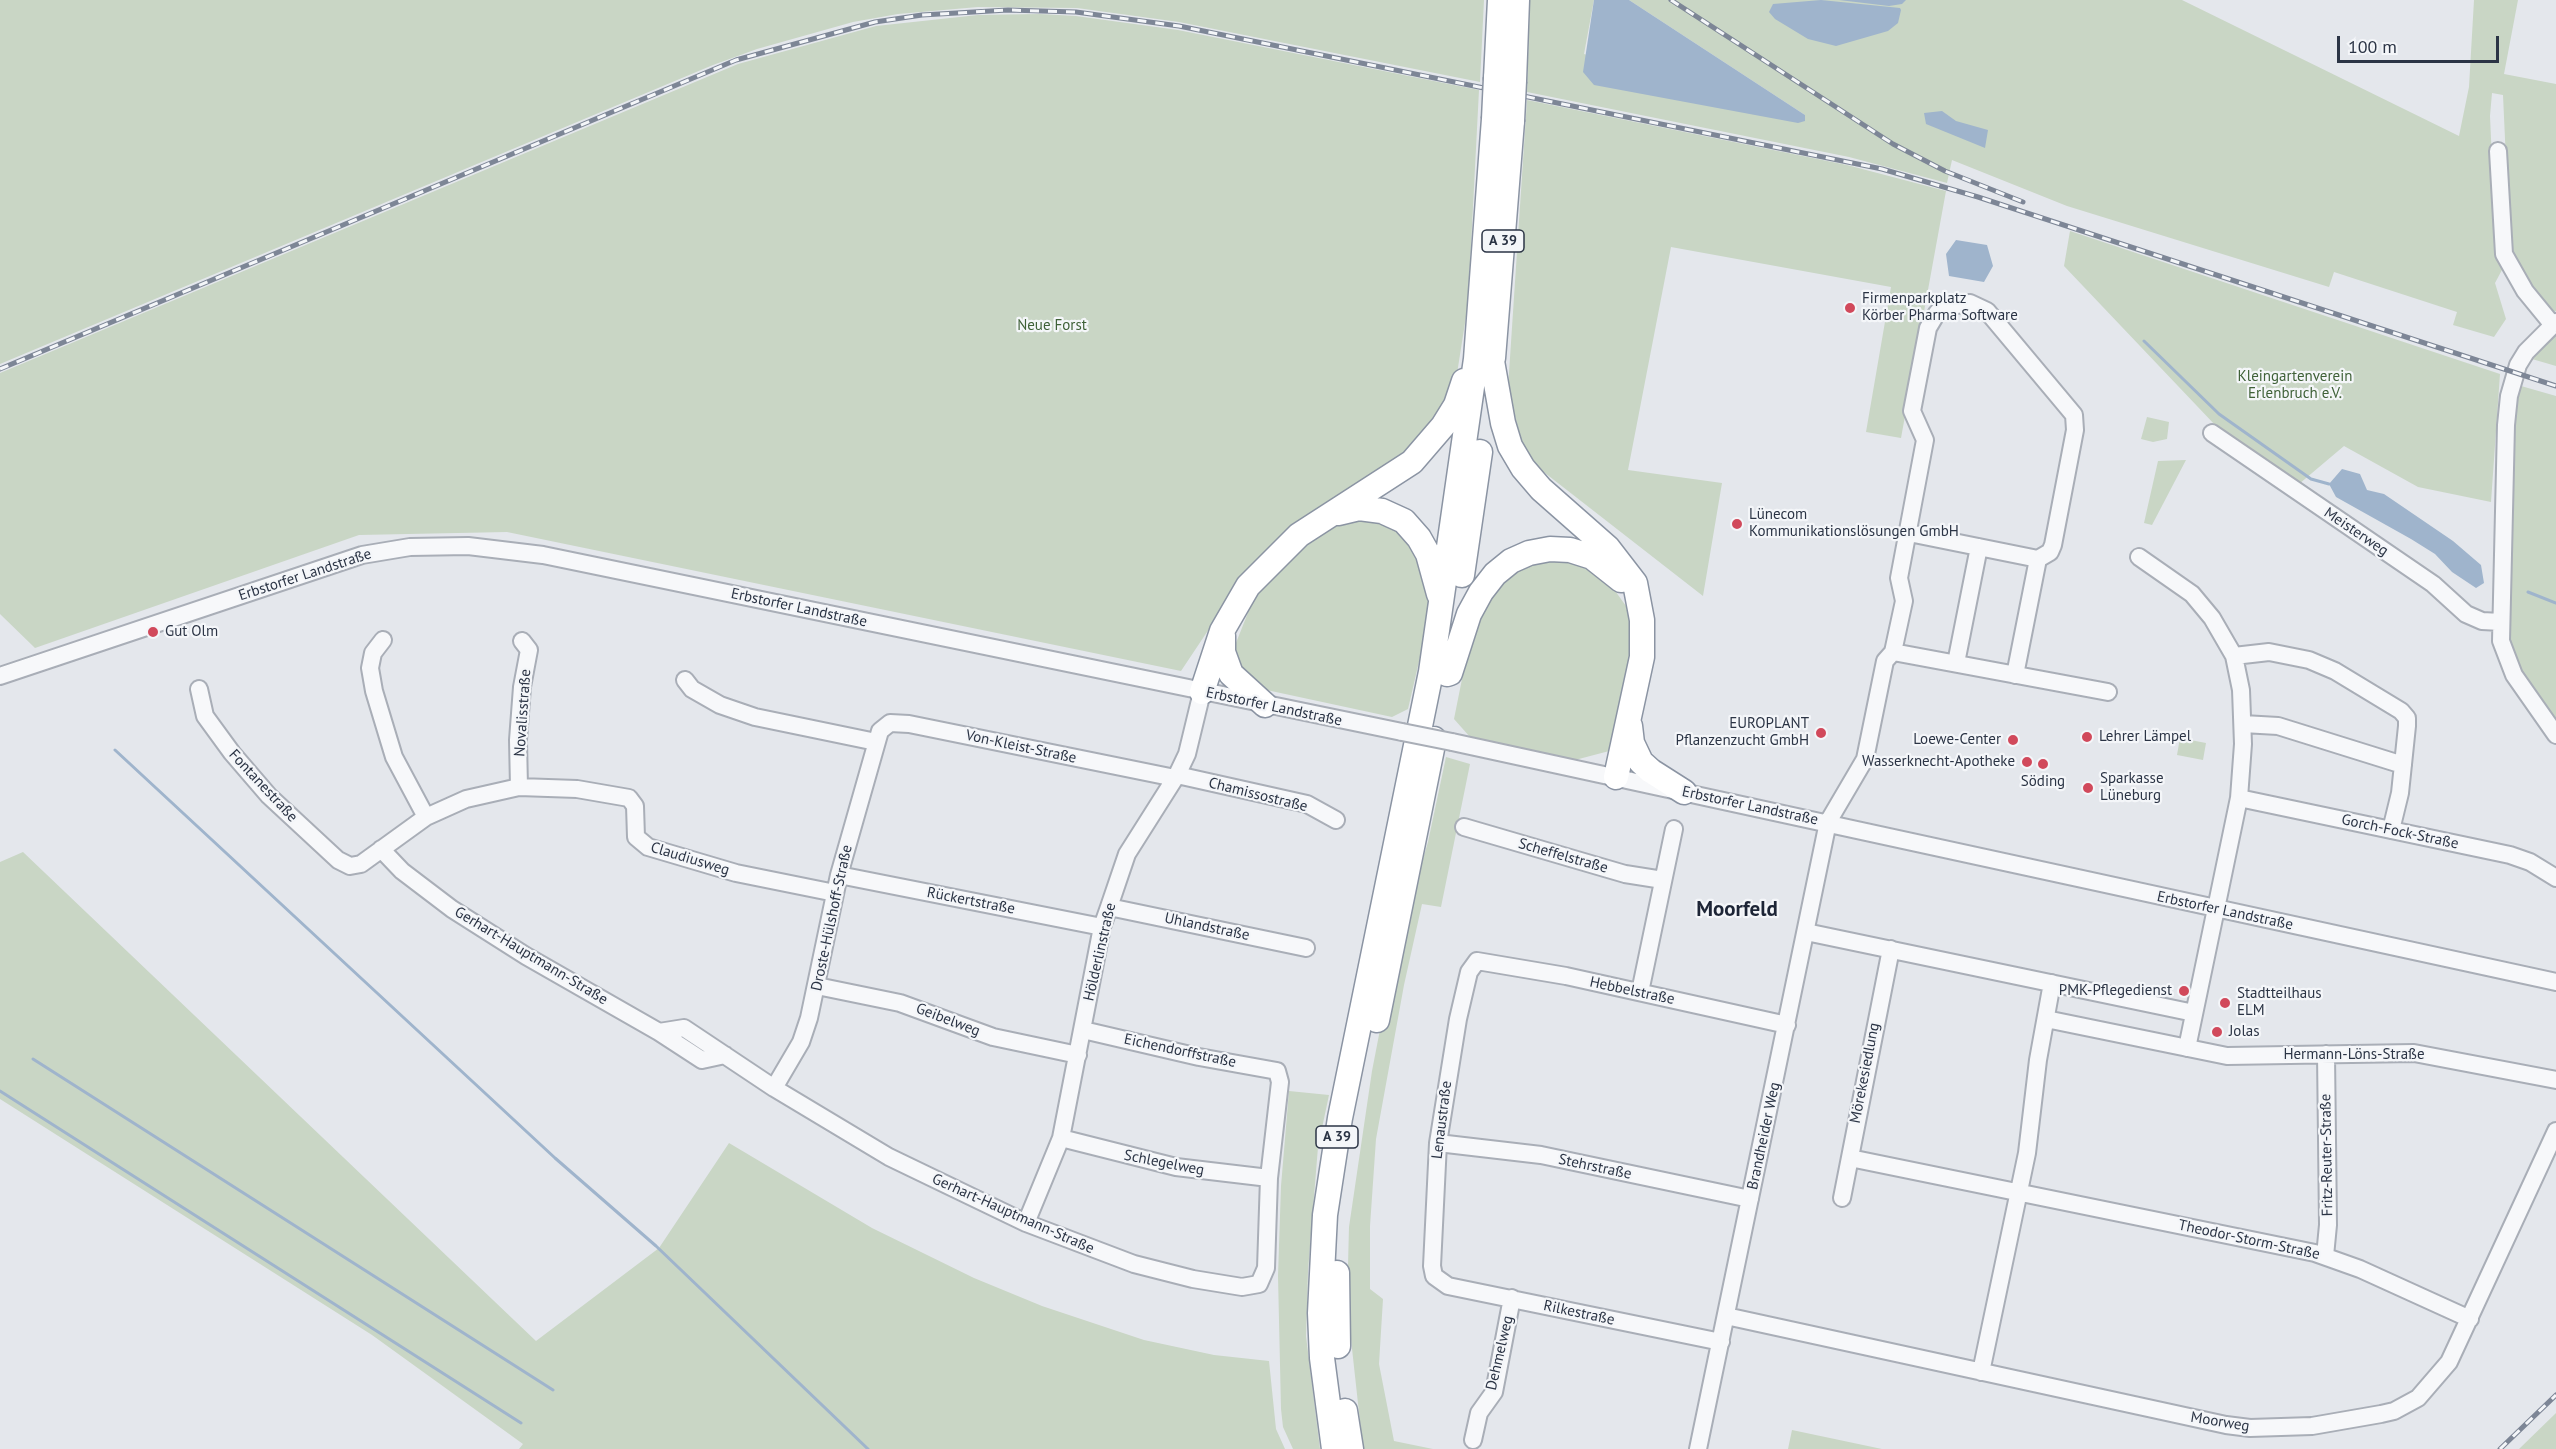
<!DOCTYPE html>
<html>
<head>
<meta charset="utf-8">
<style>
  body { margin:0 }
  #map { position:relative; width:2556px; height:1449px; overflow:hidden; background:#e4e7ec; font-family:"PT Sans",sans-serif }
  canvas { display:block }
  .scale { position:absolute; left:2337px; top:36px; width:162px; height:27px; box-sizing:border-box; border:3px solid #2b3445; border-top:0; padding-left:8px; font-size:18px; line-height:21px; white-space:nowrap; color:#2b3445; -webkit-text-stroke:4px #f4f6f9; paint-order:stroke }
</style>
</head>
<body>
<div id="map">
<canvas width="2556" height="1449"></canvas>
<div class="scale">100 m</div>
</div>
<script>
const c = document.querySelector('canvas').getContext('2d');
c.lineJoin = 'round';
function fillPath(path, color) { c.fillStyle = color; c.fill(path, 'evenodd'); }
const shape = rows => new Path2D(rows.map(r => 'M' + r).join(''));
function trace(path, color, width, dash) { c.strokeStyle = color; c.lineWidth = width; c.lineCap = dash ? 'butt' : 'round'; c.setLineDash(dash || []); c.stroke(path); }
function write(font, color, halo, rows, align = 'center') {
  c.font = font + ' "PT Sans",sans-serif'; c.lineWidth = 4.5; c.setLineDash([]); c.textBaseline = 'middle'; c.strokeStyle = halo; c.fillStyle = color; for (const [text, x, y, turn = 0] of rows) {
    c.save(); c.translate(x, y); c.rotate((+turn || 0) * Math.PI / 180); c.textAlign = isNaN(turn) ? turn : align; if (halo) c.strokeText(text, 0, 0); c.fillText(text, 0, 0); c.restore();
  }
}
fillPath(shape([
  [0,0,1484,0,1480,82,1179,22,1077,8,978,7,898,14,853,22,757,49,713,65,0,364],
  [1530,0,1594,0,1584,54,1805,115,1629,0,2182,0,2459,136,2469,87,2474,0,2518,0,2504,74,2556,84,2556,311,2551,313,2515,266,2510,249,2503,95,2492,93,2490,116,2496,249,2503,268,2495,283,2506,319,2494,337,2453,325,2457,312,2334,272,2329,287,2067,206,1952,160,1947,183,1849,157,1527,92],
  [1040,14,1076,16,1178,30,1479,90,1468,304,1456,380,1449,401,1423,440,1249,569,1181,671,507,532,359,535,35,648,0,614,0,373,738,64,876,26,978,15],
  [1527,100,1847,165,1946,191,1901,438,1866,432,1891,287,1671,247,1628,470,1722,483,1703,596,1536,466,1521,440,1508,388],
  [2070,231,2500,374,2491,502,2418,487,2344,446,2299,484,2216,426,2064,266],
  [2556,335,2556,366,2532,359,2550,340],
  [2521,386,2556,396,2556,719,2523,674,2510,646,2515,407],
  [2147,417,2169,422,2167,439,2153,442,2141,439],
  [2186,460,2152,525,2144,523,2158,461],
  [1357,516,1399,528,1413,544,1431,590,1430,614,1408,709,1392,717,1248,686,1232,653,1253,600,1285,560,1331,523],
  [1567,559,1603,574,1626,606,1634,640,1613,750,1575,760,1470,737,1454,719,1474,619,1500,581,1533,562],
  [2180,738,2206,743,2203,760,2177,755],
  [1446,757,1470,764,1441,907,1422,904,1404,985,1376,1139,1370,1226,1370,1289,1383,1299,1379,1364,1394,1441,1433,1449,1363,1449,1347,1303,1349,1227,1372,1071,1384,1009,1409,906,1428,842],
  [23,852,536,1341,659,1248,729,1143,872,1228,974,1278,1042,1306,1144,1340,1214,1355,1269,1361,1276,1429,1285,1449,519,1449,523,1444,372,1335,0,1099,0,862],
  [1289,1091,1329,1095,1318,1147,1308,1271,1306,1336,1320,1449,1293,1449,1283,1427,1281,1409,1278,1276,1281,1186],
  [2556,1413,2556,1449,2519,1449],
  [1792,1430,1882,1449,1788,1449]
]), '#c9d6c5');
fillPath(shape([
  [1594,0,1629,0,1805,115,1805,121,1798,123,1594,85,1583,72],
  [1821,0,1900,8,1901,10,1898,23,1888,31,1836,46,1808,39,1775,19,1769,12,1773,4],
  [1839,0,1906,0,1902,4,1889,6],
  [1942,111,1956,121,1988,130,1985,148,1926,124,1924,113],
  [1956,240,1987,245,1993,266,1984,282,1949,276,1946,254],
  [2342,469,2360,474,2367,490,2384,494,2453,541,2481,565,2484,583,2476,588,2452,572,2435,554,2411,539,2336,497,2329,484]
]), '#9fb4cc');
trace(shape([
  [2144,341,2219,414,2311,479,2329,484],
  [2528,592,2556,603],
  [115,750,555,1158,656,1246,868,1449],
  [33,1059,553,1390],
  [0,1091,521,1423]
]), '#9fb4cc', 3);
const minor = shape([
  [2498,151,2504,254,2525,291,2552,324],
  [2556,322,2526,352,2518,365,2509,396,2506,425,2501,641,2514,675,2556,735],
  [2212,433,2433,584,2466,614,2482,621,2501,622],
  [2139,557,2192,594,2212,618,2234,656,2241,690,2243,744,2239,798,2187,1048],
  [383,640,373,653,370,668,374,691,394,757,426,817],
  [1893,652,2108,692],
  [2234,656,2269,652,2309,660,2335,671,2401,711,2407,718,2407,726,2400,793,2391,830],
  [1956,663,1979,547],
  [2015,675,2038,559],
  [0,676,362,555,410,547,468,546,543,555,1402,732],
  [685,680,692,689,720,705,755,717,876,742],
  [199,689,205,716,232,753,269,796,338,860,350,866,361,864,426,817,466,799,519,787,577,789,629,798,635,806,636,837,648,847,736,873,835,893],
  [2243,724,2278,726,2403,765],
  [1452,742,2556,982],
  [1177,775,1307,804,1336,820],
  [519,787,518,740,522,687,529,650,522,641],
  [2239,798,2510,855,2530,862,2556,878],
  [1464,827,1625,874,1663,880],
  [381,849,402,871,452,909,526,956,659,1032,702,1060,725,1055],
  [839,875,1102,927],
  [1109,907,1306,948],
  [1806,932,2194,1013],
  [817,986,900,1003,993,1037,1078,1055],
  [1640,992,1674,829],
  [2046,1019,2227,1056,2414,1053,2556,1080],
  [659,1032,684,1028,774,1088,889,1157,1026,1223,1134,1264,1193,1279,1242,1287,1259,1284,1266,1268,1269,1178,1280,1082,1277,1071,1199,1057,1083,1030],
  [774,1088,801,1042,809,1018,839,875,880,731,890,723,909,724,1175,778],
  [1061,1138,1176,1167,1269,1178],
  [1438,1143,1541,1155,1750,1199],
  [1850,1158,2315,1253,2360,1269,2470,1319],
  [1842,1198,1891,949],
  [1026,1223,1061,1138,1102,927,1109,907,1127,854,1177,775,1187,754,1202,692],
  [2325,1256,2328,1225,2326,1054],
  [1726,1316,2226,1425,2250,1428,2312,1426,2381,1414,2394,1411,2418,1398,2449,1362,2556,1131],
  [1721,1342,1448,1286,1434,1276,1432,1266,1438,1143,1458,1019,1469,972,1477,961,1566,976,1787,1025],
  [1981,1372,2027,1153,2038,1060,2052,983],
  [1473,1440,1479,1413,1494,1392,1512,1298],
  [1698,1449,1828,822,1865,759,1885,661,1893,652,1904,601,1899,578,1925,440,1912,411,1928,328,1937,313,1943,307,1970,303,1987,311,2074,415,2075,430,2053,545,2050,552,2038,559,1909,533]
]);
const highway = shape([
  [1496,78,1500,0],
  [1514,81,1517,0],
  [1493,358,1512,121],
  [1492,361,1503,423,1510,446,1523,468,1541,489,1608,548,1635,583,1642,620,1642,657,1616,777],
  [1338,513,1359,508,1382,511,1404,521,1419,538,1428,554,1439,594],
  [1462,575,1480,452],
  [1223,636,1223,652,1231,674,1265,705],
  [1447,674,1450,673,1469,614,1481,592,1495,574,1511,561,1529,553,1550,549,1570,550,1592,557,1621,580],
  [1202,692,1222,631,1248,586,1299,535,1412,462,1443,426,1456,405,1464,381],
  [1630,726,1632,743,1641,762,1651,771,1684,792],
  [1377,1020,1434,739],
  [1337,1273,1338,1346],
  [1345,1411,1351,1449],
  [1334,1449,1322,1358,1320,1313,1325,1215,1340,1118,1431,672,1476,359,1494,119]
]);
trace(minor, '#a9aeb7', 20);
trace(highway, '#8b94a3', 27);
trace(minor, '#f7f8fa', 16);
trace(highway, '#fff', 24);
const rail = shape([
  [1671,0,1893,144,1945,171,2023,202],
  [0,369,736,60,875,22,922,15,1008,10,1076,12,1179,26,1882,169,1978,197,2556,386],
  [2500,1449,2556,1395]
]);
trace(rail, '#7d8696', 5);
trace(rail, '#f4f6f9', 3, [9]);
const minorBridge = shape([
  [1402,732,1452,742]
]);
const highwayBridge = shape([
  [1494,119,1496,78],
  [1512,121,1514,81]
]);
trace(minorBridge, '#a9aeb7', 20, []);
trace(highwayBridge, '#8b94a3', 27, []);
trace(minorBridge, '#f7f8fa', 16);
trace(highwayBridge, '#fff', 24);
for (const [x, y, r, color] of [
  [1850,308,6,"#d1495b"],
  [1737,524,6,"#d1495b"],
  [153,632,6,"#d1495b"],
  [1821,733,6,"#d1495b"],
  [2087,737,6,"#d1495b"],
  [2013,740,6,"#d1495b"],
  [2027,762,6,"#d1495b"],
  [2043,764,6,"#d1495b"],
  [2088,788,6,"#d1495b"],
  [2184,991,6,"#d1495b"],
  [2225,1003,6,"#d1495b"],
  [2217,1032,6,"#d1495b"]
]) { const dot = new Path2D(); dot.arc(x, y, r, 0, 2 * Math.PI); c.fillStyle = color; c.fill(dot); trace(dot, '#f4f6f9', 2); }
for (const [x, y, w] of [
  [1503,241,42],
  [1337,1137,42]
]) { const box = new Path2D(); box.roundRect(x - w / 2, y - 11, w, 22, 4.5); c.fillStyle = '#f4f6f9'; c.fill(box); trace(box, '#2b3445', 1.5); }
write('bold 14px', '#2b3445', null, [
  ["A 39",1503,241],
  ["A 39",1337,1137]
]);
write('15px', '#2b3445', '#f4f6f9', [
  ["Firmenparkplatz",1862,299],
  ["Körber Pharma Software",1862,316],
  ["Lünecom",1749,515],
  ["Kommunikationslösungen GmbH",1749,532],
  ["Gut Olm",165,632],
  ["EUROPLANT",1809,724,"right"],
  ["Pflanzenzucht GmbH",1809,741,"right"],
  ["Lehrer Lämpel",2099,737],
  ["Loewe-Center",2001,740,"right"],
  ["Wasserknecht-Apotheke",2015,762,"right"],
  ["Sparkasse",2100,779],
  ["Lüneburg",2100,796],
  ["Söding",2043,782,"center"],
  ["PMK-Pflegedienst",2172,991,"right"],
  ["Stadtteilhaus",2237,994],
  ["ELM",2237,1011],
  ["Jolas",2229,1032]
], 'left');
write('15px', '#3f6138', '#f4f6f9', [
  ["Neue Forst",1052,326],
  ["Kleingartenverein",2295,377],
  ["Erlenbruch e.V.",2295,394]
]);
write('15px', '#2b3445', '#f4f6f9', [
  ["Meisterweg",2356,532,34],
  ["Erbstorfer Landstraße",305,575,-18],
  ["Erbstorfer Landstraße",799,608,12],
  ["Erbstorfer Landstraße",1274,707,12],
  ["Novalisstraße",523,713,-86],
  ["Von-Kleist-Straße",1021,747,12],
  ["Fontanestraße",263,786,47],
  ["Chamissostraße",1258,795,14],
  ["Erbstorfer Landstraße",1750,806,12],
  ["Gorch-Fock-Straße",2400,832,12],
  ["Scheffelstraße",1563,856,16],
  ["Claudiusweg",690,859,17],
  ["Rückertstraße",971,901,11],
  ["Erbstorfer Landstraße",2225,911,12],
  ["Droste-Hülshoff-Straße",832,918,-78],
  ["Uhlandstraße",1207,927,12],
  ["Hölderlinstraße",1100,952,-77],
  ["Gerhart-Hauptmann-Straße",531,956,31],
  ["Hebbelstraße",1632,991,12],
  ["Geibelweg",948,1020,21],
  ["Eichendorffstraße",1180,1051,12],
  ["Hermann-Löns-Straße",2354,1055],
  ["Mörekesiedlung",1865,1073,-79],
  ["Lenaustraße",1442,1120,-83],
  ["Brandheider Weg",1764,1136,-78],
  ["Fritz-Reuter-Straße",2327,1155,-91],
  ["Schlegelweg",1164,1163,11],
  ["Stehrstraße",1595,1167,12],
  ["Gerhart-Hauptmann-Straße",1013,1214,24],
  ["Theodor-Storm-Straße",2249,1240,12],
  ["Rilkestraße",1579,1313,12],
  ["Dehmelweg",1500,1353,-77],
  ["Moorweg",2220,1422,9]
]);
write('bold 21px', '#1d2536', '#f4f6f9', [
  ["Moorfeld",1737,910]
]);
</script>
</body>
</html>
